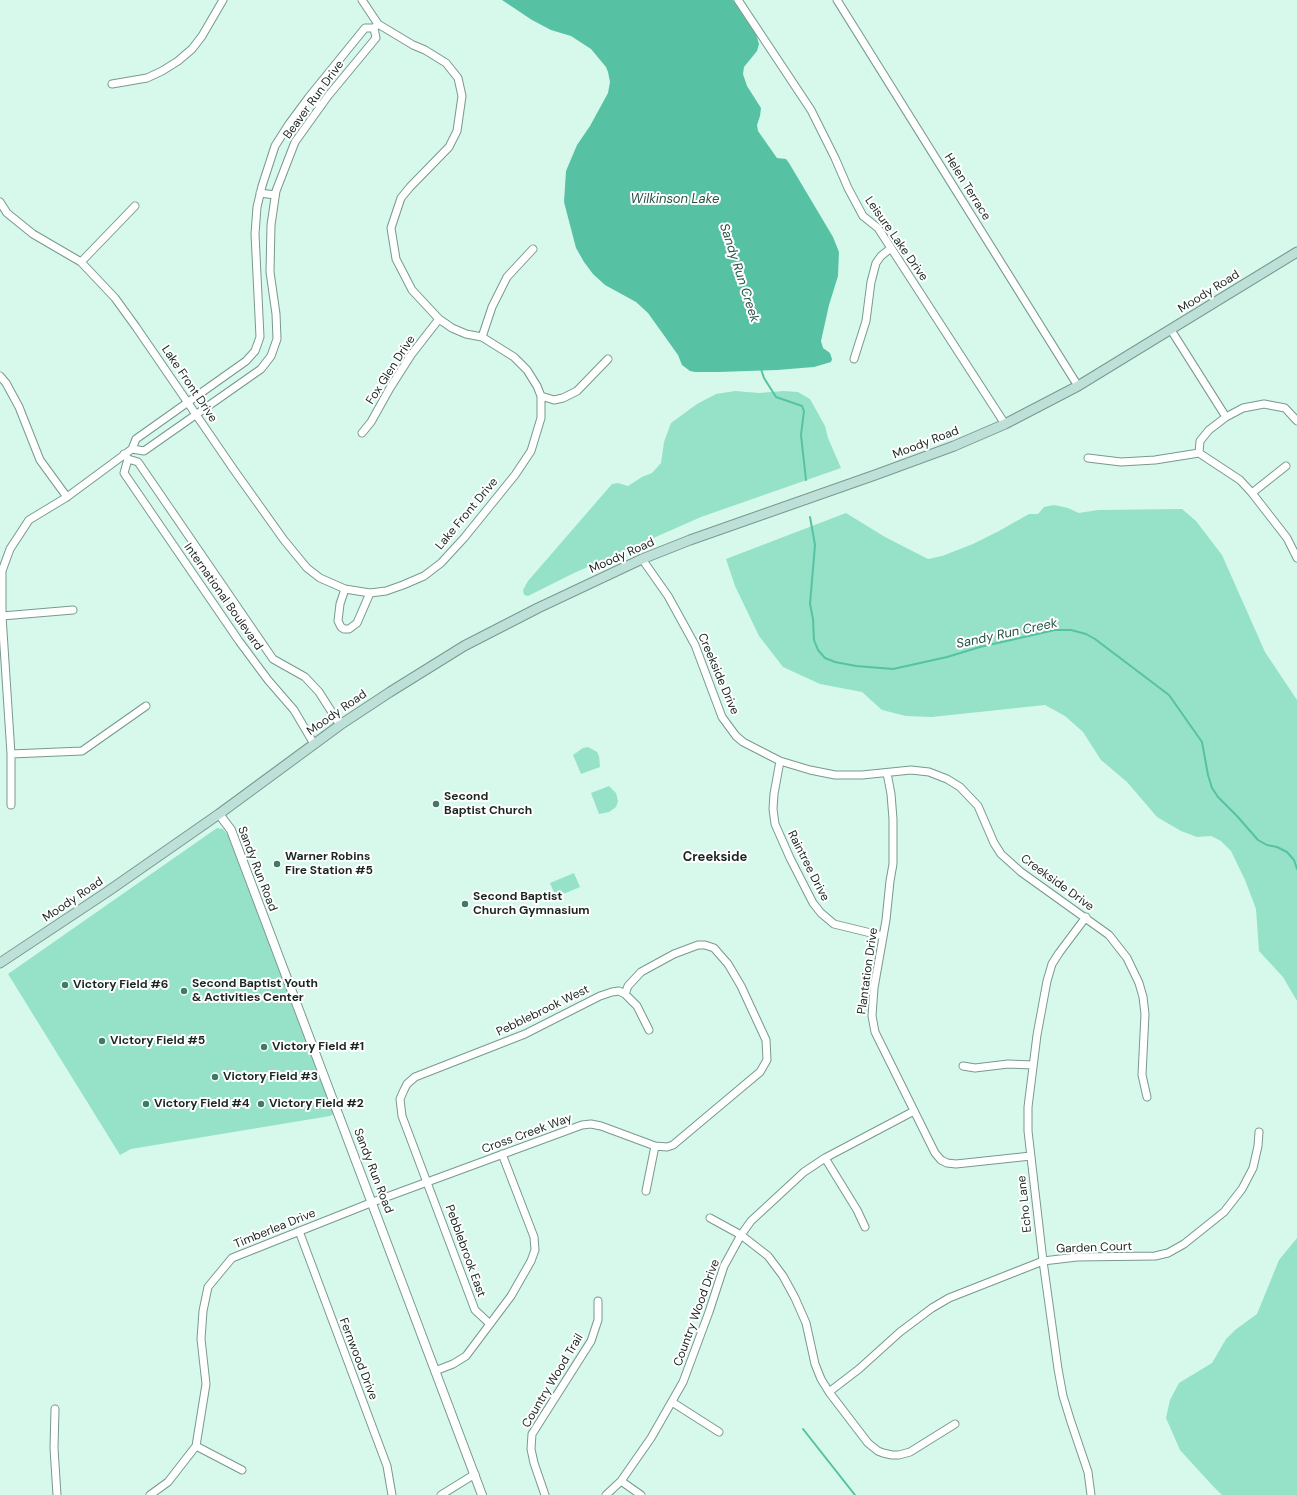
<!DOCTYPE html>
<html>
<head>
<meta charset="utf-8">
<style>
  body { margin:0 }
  canvas { display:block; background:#d6f9ec }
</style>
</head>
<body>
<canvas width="1297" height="1495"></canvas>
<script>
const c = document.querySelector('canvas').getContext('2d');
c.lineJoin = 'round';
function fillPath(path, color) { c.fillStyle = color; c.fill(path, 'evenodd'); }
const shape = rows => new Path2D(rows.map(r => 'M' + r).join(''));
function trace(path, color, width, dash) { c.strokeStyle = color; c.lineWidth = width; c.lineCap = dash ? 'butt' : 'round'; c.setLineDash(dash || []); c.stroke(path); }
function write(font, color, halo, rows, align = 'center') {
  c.font = font + ' "DM Sans",sans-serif'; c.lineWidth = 4; c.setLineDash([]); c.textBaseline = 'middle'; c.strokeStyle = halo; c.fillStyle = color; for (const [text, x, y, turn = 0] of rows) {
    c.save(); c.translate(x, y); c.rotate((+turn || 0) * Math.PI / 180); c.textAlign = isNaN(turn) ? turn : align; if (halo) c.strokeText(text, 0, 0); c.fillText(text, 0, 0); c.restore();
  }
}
fillPath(shape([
  [735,391,759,393,784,391,798,392,810,399,825,426,828,438,841,468,701,517,574,573,528,596,524,595,523,590,528,581,612,484,618,483,628,486,642,477,652,473,661,463,664,442,671,423,697,404,716,394],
  [1054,505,1068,508,1079,513,1098,510,1182,509,1196,521,1222,555,1265,652,1297,700,1297,1001,1283,977,1259,951,1256,909,1245,880,1231,851,1221,841,1211,836,1197,837,1181,831,1157,817,1127,782,1101,760,1083,732,1065,716,1045,705,932,717,906,716,882,710,862,692,820,684,783,667,759,636,735,586,726,559,846,513,885,537,928,559,942,556,973,544,999,531,1029,514,1038,514,1044,507],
  [588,747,597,752,599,756,600,767,581,774,573,755,583,748],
  [609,786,616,793,618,801,616,807,609,812,599,814,591,793],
  [217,828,223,829,228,835,334,1114,330,1116,131,1149,120,1155,8,974],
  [574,873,580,887,556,897,550,883],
  [1297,1238,1297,1495,1222,1495,1211,1484,1180,1450,1166,1418,1170,1400,1179,1383,1212,1363,1226,1339,1235,1330,1257,1314,1279,1260]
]), '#95e2c9');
fillPath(shape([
  [502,0,733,0,756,34,759,44,757,51,744,67,743,74,747,86,761,108,760,116,757,125,758,131,777,158,786,159,789,163,833,237,839,252,838,276,829,305,821,341,823,348,830,353,832,359,831,362,814,367,777,370,719,372,695,372,690,371,682,365,678,355,648,313,636,302,605,285,593,274,584,262,576,248,564,202,566,171,577,145,590,126,608,93,610,82,608,72,606,67,591,49,571,36,551,30,532,20]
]), '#57c2a3');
trace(shape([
  [761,369,764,378,776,397,802,406,804,411,801,435,806,480],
  [810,517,815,545,810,604,813,619,814,640,818,650,825,658,835,662,856,666,893,669,947,657,980,647,1055,630,1071,630,1086,634,1095,639,1169,695,1202,742,1208,775,1212,788,1218,797,1237,816,1258,840,1267,845,1277,847,1287,852,1294,860,1297,869],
  [803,1429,855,1495]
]), '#57c2a3', 2);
const minor = shape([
  [738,0,811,110,835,158,848,188,863,216,878,228,891,248,1005,424],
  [837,0,1078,386],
  [112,84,147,78,162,71,178,61,192,49,202,36,223,0],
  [309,97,321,106],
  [260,193,275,195],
  [0,202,7,213,33,234,81,262,115,298,136,327,234,470,284,540,307,568,320,578,345,589,370,593,386,591,403,585,424,576,441,563,464,538,515,475,531,451,541,418,541,396,537,386,527,370,514,357,482,337,466,334,452,328,439,319,412,290,396,259,391,228,401,198,410,187,449,147,457,131,462,96,458,78,446,63,425,50,413,45,378,24,362,0],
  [81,262,135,206],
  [1171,330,1226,417],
  [482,337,492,307,507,277,533,249],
  [854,359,866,321,871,282,876,263,881,256,891,248],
  [0,376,6,383,19,407,40,460,67,497],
  [541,396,554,400,563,398,577,391,608,359],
  [362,433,371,422,390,388,411,355,439,319],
  [132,449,144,451,261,369,271,356,277,339,276,314,270,272,271,225,276,191,295,142,328,96,376,38,374,28],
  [1199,453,1200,441,1209,430,1226,417,1243,408,1264,404,1285,408,1297,421],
  [124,454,128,459,138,462,273,659,305,677,319,692,340,725],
  [1088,458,1121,462,1155,460,1199,453,1240,480,1252,493,1287,538,1297,558],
  [128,459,124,473,239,641,268,680,294,710,314,744],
  [1252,493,1286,466],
  [642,559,668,596,695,645,722,717,736,736,743,742,780,761,810,770,835,775,862,775,911,770,929,772,947,779,960,787,978,806,994,843,1001,854,1021,872,1109,935,1127,958,1139,983,1143,997,1145,1014,1142,1075,1147,1097],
  [345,589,340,604,338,621,341,627,344,629,349,629,357,623,370,593],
  [2,616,73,610],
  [11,754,82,751,146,706],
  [780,761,774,794,773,809,775,824,790,858,813,903,821,913,834,924,883,936],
  [887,773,891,794,893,819,893,864,890,881,886,920,874,988,872,1016,875,1032,935,1153,941,1160,947,1163,956,1164,1031,1156],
  [11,805,11,754,2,616,2,571,10,549,29,520,67,497,132,449,136,439,246,361,255,351,260,337,255,234,257,207,262,186,275,146,289,124,309,97,365,28,374,28,378,24],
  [1086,917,1059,953,1052,964,1047,981,1037,1035,1028,1107,1028,1131,1043,1261,1058,1369,1063,1396,1071,1422,1088,1472,1091,1495],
  [963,1066,975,1068,1008,1064,1033,1065],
  [825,1158,857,1210,865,1227],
  [646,1191,655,1146],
  [710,1218,741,1235,768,1256,783,1276,795,1298,806,1323,815,1364,821,1379,829,1392,868,1443,878,1451,883,1453,892,1455,899,1455,910,1452,955,1424],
  [299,1231,387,1466,392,1495],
  [490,1324,475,1310,402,1116,400,1099,404,1090,407,1084,415,1077,525,1034,600,996,612,992,619,991,625,994,637,1006,649,1030],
  [435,1371,453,1364,466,1356,511,1296,531,1261,535,1250,534,1237,502,1154],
  [829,1392,859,1369,900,1332,932,1308,949,1298,1043,1261,1077,1257,1155,1256,1168,1253,1184,1244,1224,1212,1242,1189,1253,1168,1258,1146,1259,1132],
  [672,1402,719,1432],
  [55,1409,54,1448,57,1495],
  [196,1446,242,1470],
  [621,1481,641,1495],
  [150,1495,168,1482,196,1446,206,1384,201,1339,203,1311,208,1287,232,1258,373,1202,582,1125,591,1124,601,1126,655,1146,667,1147,673,1145,760,1072,767,1060,766,1040,741,986,728,964,714,948,705,945,698,945,674,954,641,972,628,986,625,994],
  [441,1495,475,1474],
  [545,1495,534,1463,531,1449,532,1434,591,1341,598,1320,598,1301],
  [606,1495,621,1481,651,1438,683,1382,709,1312,724,1266,741,1235,751,1221,804,1172,825,1158,914,1111]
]);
const tertiary = shape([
  [219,814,231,830,482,1495]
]);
const secondary = shape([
  [0,963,107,892,219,814,340,725,390,692,464,646,538,608,642,559,690,540,875,475,954,446,1005,424,1078,386,1297,252]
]);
trace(minor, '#79998e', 9);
trace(tertiary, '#79998e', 10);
trace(secondary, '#79998e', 11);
trace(minor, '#fff', 7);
trace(tertiary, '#fff', 8);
trace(secondary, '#bde1d8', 9);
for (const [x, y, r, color] of [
  [436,804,4,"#3e7c69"],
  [277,864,4,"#3e7c69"],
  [465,904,4,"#3e7c69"],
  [65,985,4,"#3e7c69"],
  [184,991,4,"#3e7c69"],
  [102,1041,4,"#3e7c69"],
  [264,1047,4,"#3e7c69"],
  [215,1077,4,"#3e7c69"],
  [146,1104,4,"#3e7c69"],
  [261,1104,4,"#3e7c69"]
]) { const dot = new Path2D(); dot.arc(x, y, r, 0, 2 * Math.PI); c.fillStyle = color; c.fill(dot); trace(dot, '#fff', 1.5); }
write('12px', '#192621', '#fff', [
  ["Beaver Run Drive",314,100,-54],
  ["Helen Terrace",967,187,58],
  ["Leisure Lake Drive",896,239,55],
  ["Moody Road",1209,292,-32],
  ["Fox Glen Drive",391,370,-57],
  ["Lake Front Drive",189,384,56],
  ["Moody Road",926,443,-21],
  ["Lake Front Drive",467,514,-50],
  ["Moody Road",622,556,-24],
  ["International Boulevard",223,597,55],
  ["Creekside Drive",718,674,67],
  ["Moody Road",337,713,-35],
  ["Raintree Drive",808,866,63],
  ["Sandy Run Road",257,869,69],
  ["Creekside Drive",1057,883,36],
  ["Moody Road",73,900,-34],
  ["Plantation Drive",868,971,-82],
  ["Pebblebrook West",543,1011,-26],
  ["Cross Creek Way",527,1134,-20],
  ["Sandy Run Road",373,1171,69],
  ["Echo Lane",1025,1204,-96],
  ["Timberlea Drive",275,1229,-22],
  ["Garden Court",1094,1248,-2],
  ["Pebblebrook East",465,1251,70],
  ["Country Wood Drive",697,1313,-70],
  ["Fernwood Drive",358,1359,69],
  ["Country Wood Trail",553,1381,-59]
]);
write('bold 12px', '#192621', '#fff', [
  ["Second",444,797],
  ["Baptist Church",444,811],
  ["Warner Robins",285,857],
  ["Fire Station #5",285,871],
  ["Second Baptist",473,897],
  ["Church Gymnasium",473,911],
  ["Second Baptist Youth",192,984],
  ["& Activities Center",192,998],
  ["Victory Field #6",73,985],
  ["Victory Field #5",110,1041],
  ["Victory Field #1",272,1047],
  ["Victory Field #3",223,1077],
  ["Victory Field #4",154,1104],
  ["Victory Field #2",269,1104]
], 'left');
write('italic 13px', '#265446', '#fff', [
  ["Wilkinson Lake",675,200],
  ["Sandy Run Creek",739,273,72],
  ["Sandy Run Creek",1007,634,-12]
]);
write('bold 13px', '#192621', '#fff', [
  ["Creekside",715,858]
]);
</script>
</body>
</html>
